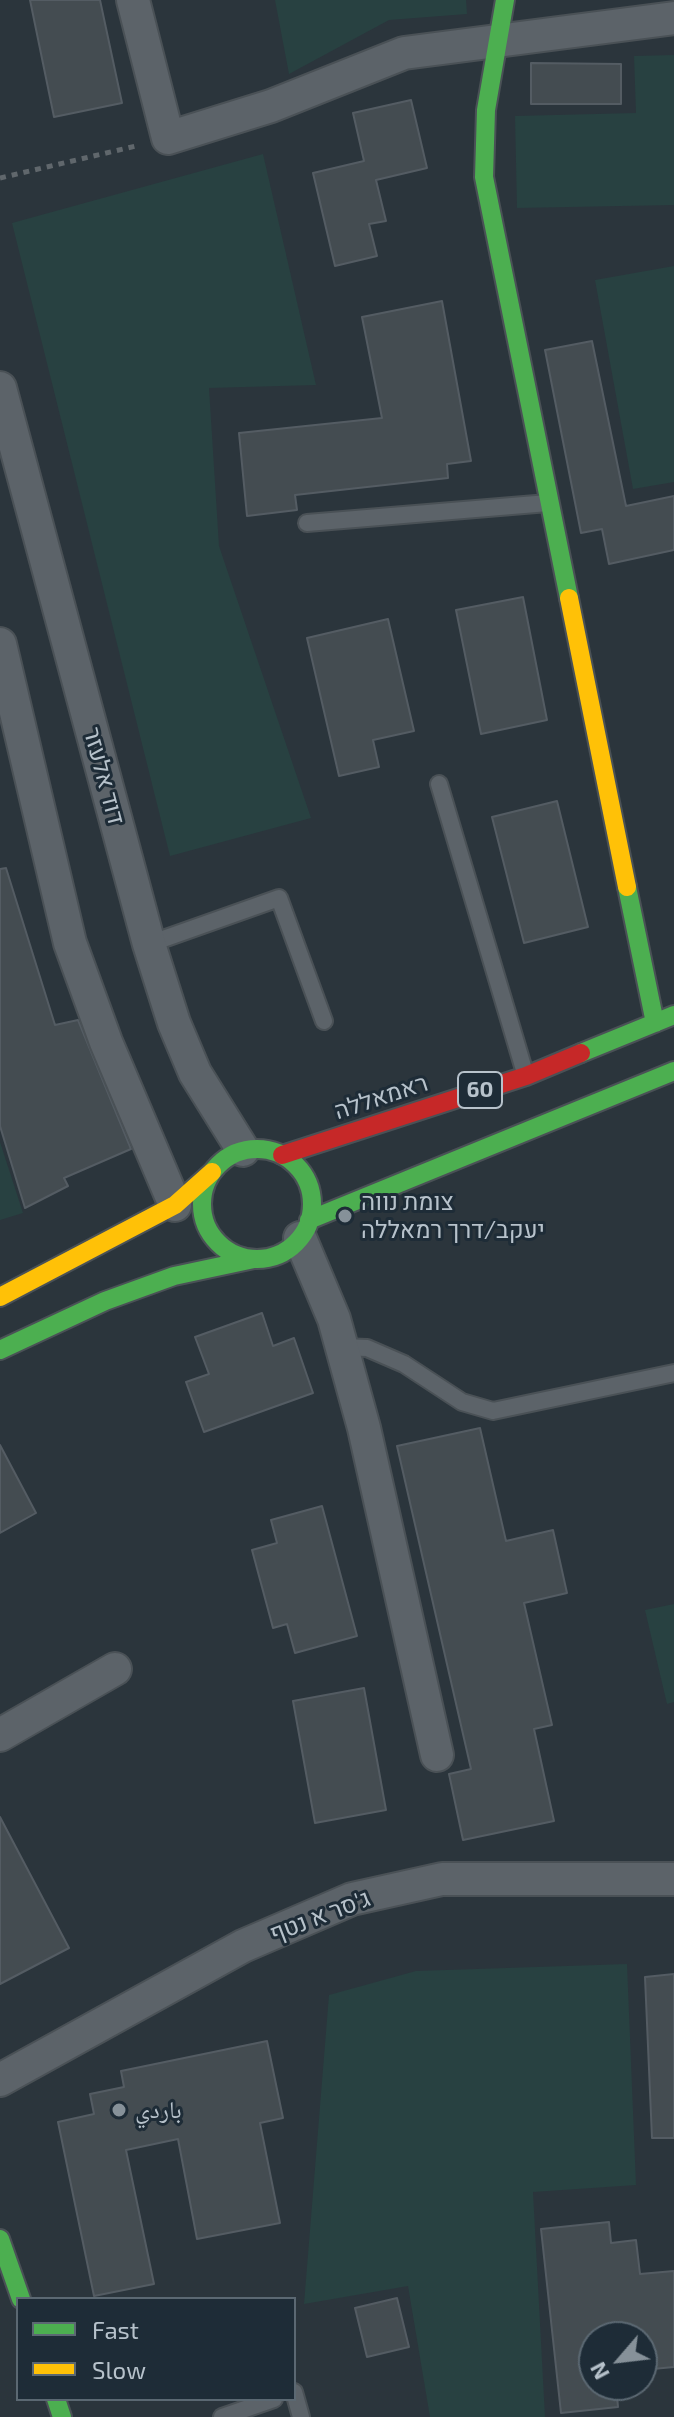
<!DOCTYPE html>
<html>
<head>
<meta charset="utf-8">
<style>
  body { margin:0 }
  #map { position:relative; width:674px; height:2417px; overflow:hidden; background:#2b353c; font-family:"Exo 2",sans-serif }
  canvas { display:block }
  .legend { position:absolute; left:16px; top:2297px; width:280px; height:104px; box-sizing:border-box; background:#1e2c37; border:2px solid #5b6872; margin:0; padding:10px 14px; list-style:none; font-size:24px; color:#b7c2cb }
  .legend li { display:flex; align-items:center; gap:16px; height:40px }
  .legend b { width:40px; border:2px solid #5b6872 }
  .north { position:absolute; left:578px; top:2321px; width:80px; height:80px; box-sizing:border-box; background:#1e2c37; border:2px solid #5b6872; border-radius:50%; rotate:242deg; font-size:22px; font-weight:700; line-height:32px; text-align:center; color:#b7c2cb }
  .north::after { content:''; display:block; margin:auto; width:28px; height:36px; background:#869199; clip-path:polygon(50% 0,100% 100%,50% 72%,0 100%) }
</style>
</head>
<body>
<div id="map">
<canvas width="674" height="2417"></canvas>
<ul class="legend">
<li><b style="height:10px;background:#4caf50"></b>Fast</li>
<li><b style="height:10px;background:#ffc107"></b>Slow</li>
</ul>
<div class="north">N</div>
</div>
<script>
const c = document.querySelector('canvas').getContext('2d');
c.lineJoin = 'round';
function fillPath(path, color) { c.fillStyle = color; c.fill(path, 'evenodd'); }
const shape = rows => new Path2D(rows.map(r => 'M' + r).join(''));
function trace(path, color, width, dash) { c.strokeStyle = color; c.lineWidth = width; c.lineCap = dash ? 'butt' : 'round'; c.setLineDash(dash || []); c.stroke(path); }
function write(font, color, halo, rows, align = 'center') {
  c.font = font + ' "Exo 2","Noto Naskh Arabic",Heebo,sans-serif'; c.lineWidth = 6; c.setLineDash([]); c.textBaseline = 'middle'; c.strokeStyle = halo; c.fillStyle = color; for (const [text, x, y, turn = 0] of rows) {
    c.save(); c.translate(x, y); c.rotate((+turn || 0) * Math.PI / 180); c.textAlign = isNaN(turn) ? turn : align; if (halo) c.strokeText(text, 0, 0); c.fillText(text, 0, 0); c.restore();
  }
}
fillPath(shape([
  [275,0,466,0,467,14,389,20,289,74],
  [674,55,674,205,517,208,515,116,636,113,634,56],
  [263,154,316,385,209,388,219,546,311,818,170,856,12,223],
  [674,266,674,482,633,489,595,280],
  [0,1142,23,1213,0,1220],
  [674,1604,674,1702,667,1704,645,1610],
  [627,1964,636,2185,533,2192,545,2417,430,2417,408,2286,304,2304,329,1995,416,1971]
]), '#284141');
const building = shape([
  [30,0,100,0,122,103,54,117,30,0],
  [531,63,621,64,621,104,531,104,531,63],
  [411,100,427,168,376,180,386,221,369,224,377,256,335,266,313,173,364,161,353,113,411,100],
  [442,301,471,461,447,464,448,478,295,495,297,510,247,516,239,433,382,418,362,317,442,301],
  [592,341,626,506,674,496,674,550,609,564,602,529,581,533,545,350,592,341],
  [523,597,547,720,481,734,456,610,523,597],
  [388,619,414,731,373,740,379,767,339,776,307,638,388,619],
  [557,801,588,927,524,943,492,817,557,801],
  [6,868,55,1025,78,1020,131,1149,64,1178,68,1186,25,1208,0,1126,0,869,6,868],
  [262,1313,273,1346,294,1338,313,1393,204,1432,186,1382,209,1374,195,1337,262,1313],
  [480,1428,506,1541,553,1530,567,1593,524,1603,552,1725,534,1729,554,1821,463,1840,449,1774,471,1769,397,1446,480,1428],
  [0,1445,36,1513,0,1533,0,1445],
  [322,1506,357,1636,295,1653,287,1624,273,1628,252,1550,277,1543,271,1520,322,1506],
  [364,1688,386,1810,315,1823,293,1701,364,1688],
  [0,1817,69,1948,0,1984,0,1817],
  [674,1974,674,2138,652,2138,645,1977,674,1974],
  [267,2041,283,2118,260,2123,280,2223,197,2239,178,2139,126,2150,154,2284,94,2296,58,2122,94,2114,90,2094,124,2087,121,2071,267,2041],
  [609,2222,611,2243,636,2240,640,2274,674,2271,674,2367,642,2370,642,2337,594,2337,594,2385,616,2385,618,2407,561,2413,541,2229,609,2222],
  [397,2298,409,2347,367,2357,355,2308,397,2298]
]);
fillPath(building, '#444c51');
trace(building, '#545c63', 2);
const lane = shape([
  [307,523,548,503],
  [439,784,525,1073],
  [149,944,279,898,324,1021],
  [342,1347,367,1348,404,1364,462,1402,493,1411,674,1373],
  [294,2392,301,2417],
  [222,2417,274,2399]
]);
const street = shape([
  [133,0,168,138,271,106,404,53,674,18],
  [0,388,149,944,174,1023,195,1073,243,1150],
  [0,644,70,943,106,1042,175,1205],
  [300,1238,334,1319,364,1428,437,1755],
  [0,1735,115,1669],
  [0,2080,243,1946,352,1899,442,1879,674,1879]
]);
const fast = shape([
  [505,0,486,110,484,177,569,598],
  [627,887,655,1023],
  [581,1053,674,1015],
  '202 1204a55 55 0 1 1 110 0a55 55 0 1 1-110 0Z',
  [309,1220,674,1071],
  [0,1350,105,1301,174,1276,254,1259],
  [0,2239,21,2299],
  [56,2399,62,2417]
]);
const slow = shape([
  [569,598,627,887],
  [0,1297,175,1205,212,1172]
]);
const jam = shape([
  [282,1155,526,1076,581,1053]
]);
trace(lane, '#4a5156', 20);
trace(street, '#4a5156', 36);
trace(fast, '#4a5156', 22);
trace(slow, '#4a5156', 22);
trace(jam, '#4a5156', 22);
trace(shape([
  [0,178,136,146]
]), '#60676c', 5, [6, 6]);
trace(lane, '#5c6369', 16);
trace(street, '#5c6369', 32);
trace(fast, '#4caf50', 18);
trace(slow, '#ffc107', 18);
trace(jam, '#c62828', 18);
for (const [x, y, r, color] of [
  [345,1216,8,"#869199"],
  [119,2110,8,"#869199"]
]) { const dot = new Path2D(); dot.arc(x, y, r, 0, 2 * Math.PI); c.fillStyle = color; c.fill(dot); trace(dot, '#1e2c37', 3); }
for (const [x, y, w] of [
  [480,1090,44]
]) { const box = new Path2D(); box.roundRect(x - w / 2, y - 18, w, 36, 6); c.fillStyle = '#1e2c37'; c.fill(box); trace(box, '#b7c2cb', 2); }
write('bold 22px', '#b7c2cb', null, [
  ["60",480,1090]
]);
write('24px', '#b7c2cb', '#1e2c37', [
  ["דוד אלעזר",104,776,75],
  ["ראמאללה",381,1097,-18],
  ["ג'סר א נטף",320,1916,-21]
]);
write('24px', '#b7c2cb', '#1e2c37', [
  ["צומת נווה",361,1202],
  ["יעקב/דרך רמאללה",361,1230],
  ["باردي",135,2110]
], 'left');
</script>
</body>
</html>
